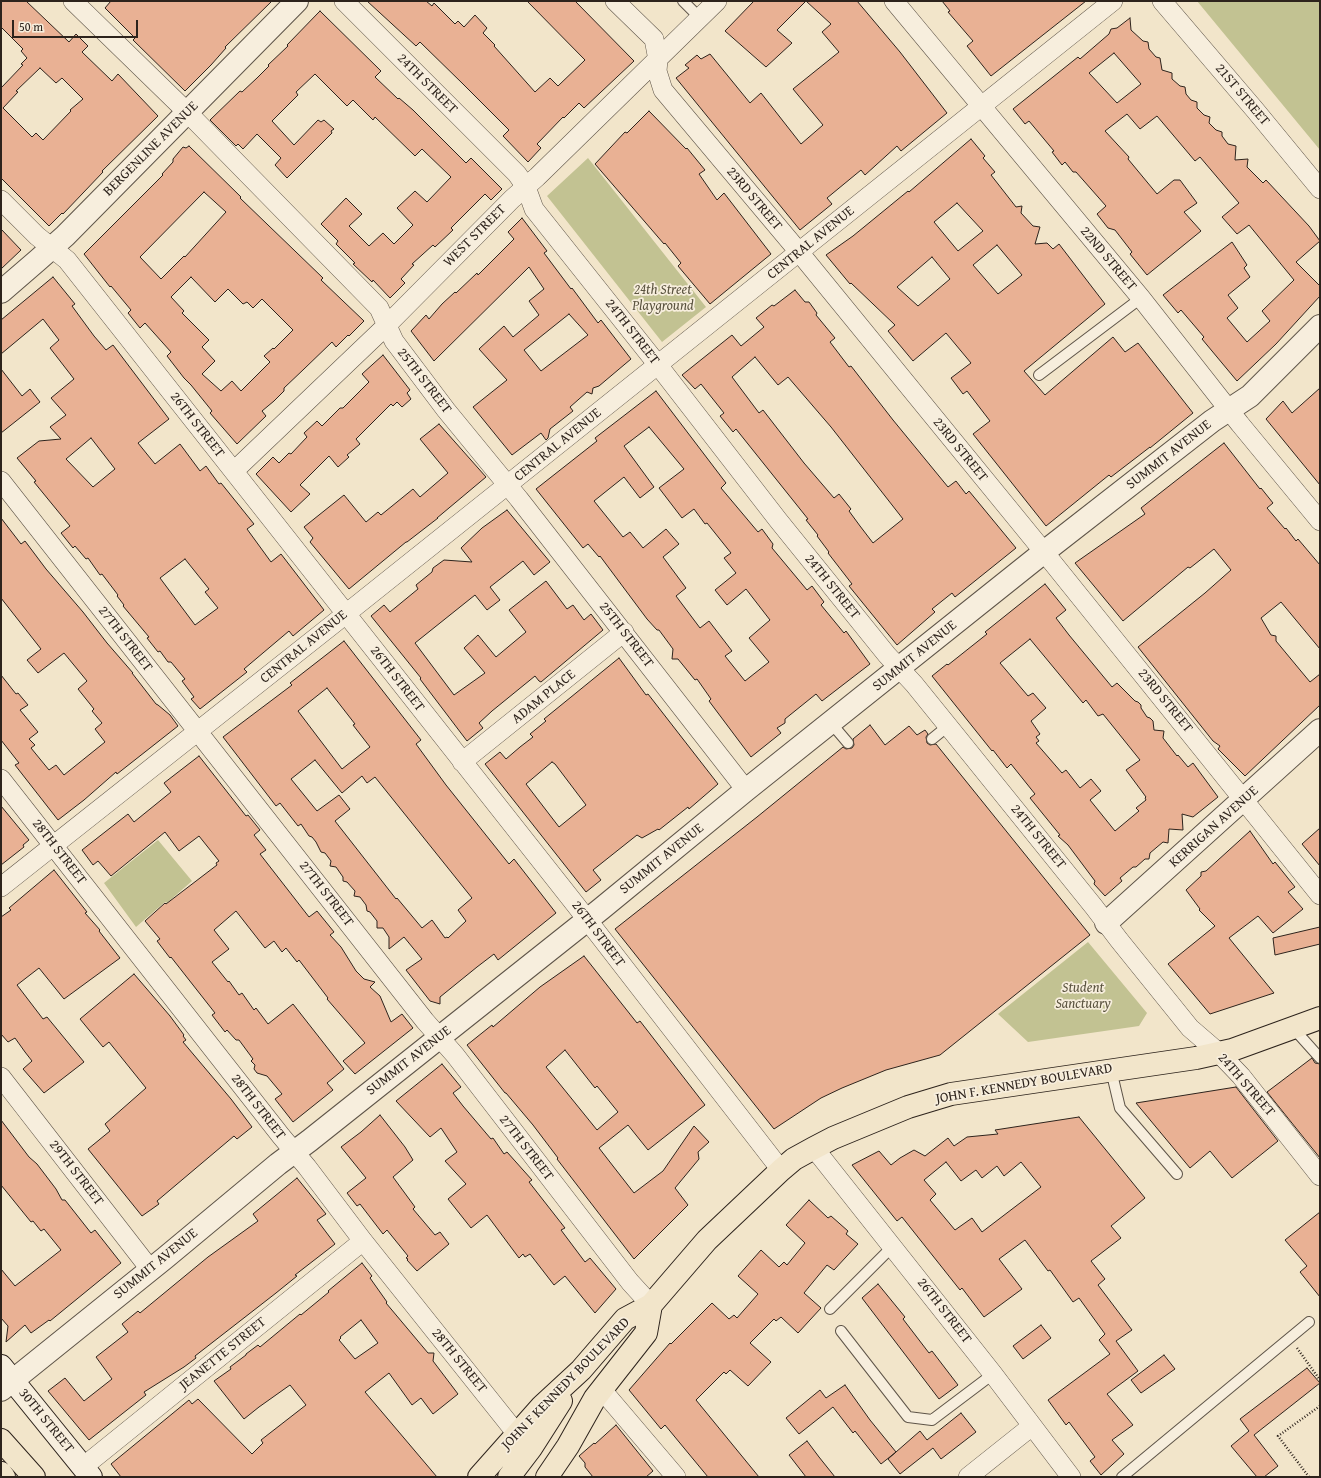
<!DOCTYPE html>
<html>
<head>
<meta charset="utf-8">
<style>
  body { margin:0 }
  #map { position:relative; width:1321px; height:1478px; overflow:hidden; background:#f2e5ca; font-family:"Gentium Book Plus",serif }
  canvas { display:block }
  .frame { position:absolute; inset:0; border:2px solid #2d231c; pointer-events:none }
  .scale { position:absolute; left:12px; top:20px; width:126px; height:18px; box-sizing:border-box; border:2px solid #2d231c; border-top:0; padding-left:5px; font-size:12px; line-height:14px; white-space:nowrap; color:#2d231c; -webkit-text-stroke:3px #f7eedd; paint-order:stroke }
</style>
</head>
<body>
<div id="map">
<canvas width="1321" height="1478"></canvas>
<div class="frame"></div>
<div class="scale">50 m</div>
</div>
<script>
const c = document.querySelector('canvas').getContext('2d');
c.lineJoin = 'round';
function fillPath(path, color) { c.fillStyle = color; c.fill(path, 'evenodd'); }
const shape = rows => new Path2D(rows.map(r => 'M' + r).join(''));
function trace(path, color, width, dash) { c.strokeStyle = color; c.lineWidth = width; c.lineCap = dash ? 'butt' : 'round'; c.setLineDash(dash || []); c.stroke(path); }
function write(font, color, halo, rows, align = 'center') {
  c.font = font + ' "Gentium Book Plus",serif'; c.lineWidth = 3.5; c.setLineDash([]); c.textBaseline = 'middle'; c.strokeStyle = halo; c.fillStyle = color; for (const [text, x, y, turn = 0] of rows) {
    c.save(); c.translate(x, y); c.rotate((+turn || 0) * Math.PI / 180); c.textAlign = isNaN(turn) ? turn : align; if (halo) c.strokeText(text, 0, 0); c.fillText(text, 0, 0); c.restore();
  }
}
fillPath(shape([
  [1197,1,1320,1,1320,150],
  [588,158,706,307,662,342,547,196],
  [158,840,192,881,167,903,165,902,136,927,104,883],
  [1088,942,1147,1013,1139,1026,1028,1042,998,1014]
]), '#c2c292');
const building = shape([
  [1,1,26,1,69,42,76,34,88,46,82,52,112,81,118,74,158,116,102,171,103,172,63,214,62,213,49,226,1,178,1,88,23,65,21,64,27,58,21,51,23,49,1,27,1,1],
  [40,68,56,83,62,78,83,99,70,110,71,111,43,140,36,133,32,137,3,108,18,92,16,91,40,68],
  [111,1,272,1,225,47,226,48,211,65,185,91,133,40,135,38,105,8,111,1],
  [367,1,426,1,432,6,434,3,455,24,458,21,464,27,475,15,487,28,483,33,495,45,494,46,535,92,550,78,558,86,585,60,527,1,575,1,634,61,584,108,579,103,564,118,563,117,537,144,541,148,528,162,503,136,509,130,463,84,420,42,416,46,367,1],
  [754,1,806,1,777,30,792,43,766,67,725,31,754,1],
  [806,1,857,1,900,52,947,113,901,151,897,146,865,175,861,170,827,198,832,204,800,230,676,78,689,68,685,65,697,55,701,59,710,54,750,103,761,93,801,144,823,125,793,89,839,52,822,32,831,24,806,1],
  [942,1,1086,1,991,76,967,46,973,41,948,12,950,11,942,1],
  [320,11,381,71,375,77,398,99,399,98,413,110,466,163,471,158,502,189,491,200,485,194,451,228,453,230,435,247,433,245,412,264,414,265,401,279,405,283,390,298,373,280,372,282,353,264,355,263,336,244,338,241,321,224,346,198,362,214,349,226,369,246,383,233,394,244,413,225,397,208,415,191,427,202,451,177,422,149,415,156,375,117,373,120,353,100,347,106,315,74,296,92,298,95,272,121,294,145,318,120,321,122,324,120,334,129,331,131,332,133,287,178,275,165,281,158,257,134,243,149,238,144,236,146,210,120,240,91,242,92,257,78,269,66,268,65,288,46,287,45,320,11],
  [1130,18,1131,30,1143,41,1148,42,1149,49,1156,57,1160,58,1162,70,1172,73,1172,79,1180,86,1185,87,1186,94,1191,100,1197,102,1197,108,1204,115,1210,117,1209,123,1216,130,1222,132,1222,136,1228,144,1236,146,1235,160,1248,159,1247,167,1263,183,1266,180,1309,226,1320,241,1296,262,1320,286,1320,296,1276,344,1237,381,1202,339,1204,337,1181,310,1178,313,1163,295,1232,242,1247,265,1244,268,1250,277,1228,295,1238,308,1227,318,1247,342,1270,321,1262,311,1294,280,1249,225,1237,234,1222,217,1239,203,1200,157,1195,161,1157,116,1140,129,1127,114,1105,131,1129,157,1128,159,1157,194,1174,180,1180,180,1197,203,1184,212,1201,231,1147,275,1130,254,1132,252,1115,230,1108,228,1097,214,1106,206,1076,172,1073,172,1065,162,1062,165,1052,152,1054,151,1029,121,1025,124,1013,109,1078,57,1080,59,1109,34,1111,29,1117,28,1130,18],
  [1114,53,1141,84,1117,103,1089,73,1114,53],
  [649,111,686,149,687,148,705,170,699,174,717,200,724,193,771,254,710,304,678,266,681,263,665,243,664,244,595,164,625,132,627,133,649,111],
  [971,139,985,156,983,158,995,172,991,175,1016,207,1022,206,1021,213,1033,226,1040,227,1035,244,1047,243,1053,249,1059,244,1105,304,1024,371,1045,395,1113,337,1125,352,1138,343,1193,413,1150,448,1150,447,1111,477,1109,475,1046,526,973,434,990,421,967,391,963,394,951,378,971,363,946,333,913,361,888,331,895,325,851,283,850,284,826,255,853,236,908,191,909,192,971,139],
  [957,203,983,231,958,251,934,222,957,203],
  [997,245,1022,275,998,294,973,265,997,245],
  [932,257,950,279,918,306,897,287,932,257],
  [189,146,241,197,240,198,323,278,321,280,364,321,349,336,348,335,336,347,332,342,304,369,284,388,284,391,274,401,262,411,266,416,237,444,210,413,212,411,191,385,184,378,167,356,171,352,145,323,140,328,128,313,131,310,111,286,110,287,84,254,163,175,162,174,173,162,173,159,183,147,186,148,189,146],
  [204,192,226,212,185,257,184,256,161,279,140,257,204,192],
  [191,277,215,302,228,289,243,304,247,302,253,308,262,299,293,330,274,349,273,348,264,356,270,362,241,391,232,381,221,391,202,374,215,361,202,347,209,340,182,313,184,311,171,297,191,277],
  [522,218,547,251,544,253,571,289,572,288,598,323,601,320,631,359,599,386,593,388,592,394,587,392,570,407,573,411,550,429,548,438,546,440,541,433,512,455,473,407,507,380,479,349,504,326,513,337,539,315,529,301,544,289,529,267,434,361,411,331,426,315,429,319,442,304,455,292,456,293,477,273,478,275,514,239,508,232,522,218],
  [569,314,588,335,541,371,524,350,569,314],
  [1,229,21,250,1,269,1,229],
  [53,277,75,304,72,306,94,336,106,350,113,345,169,419,138,443,155,464,180,444,200,471,206,466,219,484,221,483,254,524,247,529,271,562,281,554,324,610,293,636,289,631,244,669,247,672,200,709,191,699,194,697,182,681,185,679,171,662,168,662,160,651,158,652,147,638,149,637,123,606,124,605,117,596,118,595,102,574,100,575,88,558,86,559,75,546,73,548,61,533,70,526,34,482,36,481,17,458,39,441,61,439,50,427,66,415,51,398,74,379,50,348,59,340,43,319,1,354,1,320,53,277],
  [91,438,115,469,93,487,66,459,91,438],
  [185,559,209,589,205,592,218,608,195,625,160,578,185,559],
  [795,290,805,302,809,302,817,313,816,315,835,338,830,342,849,367,851,366,893,420,948,487,956,481,966,494,969,491,1016,548,955,597,952,593,932,609,935,612,897,645,849,586,852,584,828,553,829,552,817,536,818,535,806,520,808,519,736,429,733,432,720,416,724,413,701,384,695,389,682,375,732,335,741,346,764,327,756,318,772,305,774,306,795,290],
  [755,357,778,385,788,377,831,427,903,519,873,543,860,526,849,511,851,509,839,494,834,498,804,463,763,410,759,413,732,377,755,357],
  [383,355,410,390,407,393,411,399,402,407,397,402,393,406,391,404,356,439,360,444,347,455,349,457,338,467,329,456,300,485,310,494,291,512,256,474,273,457,279,463,289,453,291,454,307,437,304,433,317,421,322,426,340,408,343,408,369,382,362,374,383,355],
  [1,369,22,396,30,389,40,402,1,433,1,369],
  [1320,388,1320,485,1266,419,1283,401,1292,413,1320,388],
  [656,391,726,483,721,488,758,532,762,529,773,544,772,548,807,590,812,586,824,602,821,605,844,633,846,631,870,664,822,701,816,694,785,719,785,723,777,728,781,733,751,757,709,701,711,699,697,679,695,680,678,659,672,659,673,649,659,630,657,630,647,619,600,556,599,557,588,544,583,548,536,489,597,441,595,438,656,391],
  [649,427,684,469,659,488,682,518,694,509,705,524,707,523,731,553,724,558,736,573,715,590,727,605,746,589,770,620,749,638,769,662,745,681,725,656,732,651,709,621,700,628,676,596,686,588,663,557,679,544,666,529,643,548,630,532,623,537,594,501,624,477,640,498,654,487,624,446,649,427],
  [439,424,486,477,437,518,438,518,407,542,406,542,349,589,310,542,313,538,304,527,344,495,366,522,378,512,381,515,413,489,420,497,448,473,420,439,439,424],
  [1224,443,1260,489,1261,488,1273,503,1267,508,1285,529,1286,528,1296,541,1298,539,1320,565,1320,649,1281,602,1261,618,1271,635,1276,636,1276,641,1310,682,1320,674,1320,705,1245,776,1218,749,1220,746,1213,741,1138,647,1205,593,1231,570,1214,549,1190,568,1188,567,1123,621,1075,563,1145,514,1141,508,1224,443],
  [507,510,550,562,534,575,523,561,490,587,500,600,487,610,475,595,415,643,454,695,485,673,464,648,478,635,496,657,526,632,509,610,546,581,567,609,573,605,584,620,591,614,603,630,541,682,539,681,535,676,492,711,479,723,483,728,467,741,420,679,421,678,371,616,384,605,390,612,418,589,416,585,432,572,433,568,444,560,472,562,461,548,482,528,507,510],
  [1,518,21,544,25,541,46,569,83,612,107,643,133,673,132,673,156,704,158,705,170,715,178,726,117,774,116,772,84,800,58,820,15,765,19,763,1,740,1,675,16,694,18,693,28,705,20,710,38,732,29,739,35,745,31,748,49,770,56,765,64,775,105,742,95,729,102,723,92,711,94,709,78,689,87,681,64,653,38,673,27,660,41,649,1,598,1,518],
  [1045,584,1066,610,1056,618,1069,635,1112,687,1117,683,1135,701,1138,702,1141,705,1141,708,1147,717,1150,718,1153,721,1154,730,1164,731,1163,738,1177,756,1178,755,1188,767,1193,763,1218,797,1193,817,1182,814,1183,830,1169,829,1168,843,1163,842,1150,853,1149,859,1145,859,1136,867,1133,867,1120,878,1122,881,1105,896,1094,884,1095,881,1068,845,1058,836,1060,835,1030,798,1035,794,1011,764,1007,768,993,750,992,751,932,676,947,664,948,665,987,634,985,632,1045,584],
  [1030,639,1083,703,1086,700,1098,716,1103,714,1140,760,1126,770,1146,797,1145,798,1146,800,1136,808,1139,811,1115,831,1090,800,1101,791,1091,779,1080,788,1066,770,1062,773,1036,743,1039,741,1036,737,1040,734,1031,721,1046,708,1033,693,1028,696,1000,663,1030,639],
  [344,641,421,740,416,744,446,785,509,864,514,859,556,913,498,960,494,954,477,967,440,997,440,1004,430,1001,406,970,422,959,404,937,389,949,389,937,383,928,377,928,377,921,370,912,367,911,366,905,360,897,354,896,355,891,347,882,343,881,343,877,336,867,330,866,331,861,325,853,321,852,316,842,312,837,309,836,301,824,298,826,280,803,276,806,223,737,292,685,290,683,344,641],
  [327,688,355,724,353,725,370,747,342,769,298,711,327,688],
  [315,760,342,793,362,776,367,783,375,777,472,898,458,910,466,921,448,938,447,937,445,938,432,920,422,928,397,898,396,899,335,821,350,809,339,795,317,811,291,779,315,760],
  [619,658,646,695,648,694,718,784,689,809,688,807,659,830,658,829,642,838,637,835,593,870,601,880,586,892,485,764,500,752,506,759,520,747,533,737,530,734,546,721,544,719,619,658],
  [552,762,555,764,586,805,559,827,526,784,552,762],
  [870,725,885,745,909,726,917,735,925,730,928,734,926,737,927,743,930,745,936,744,1090,935,940,1055,886,1070,842,1088,821,1098,774,1129,615,929,757,817,843,747,846,749,852,748,854,745,853,739,870,725],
  [199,756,246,816,248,815,260,830,254,835,266,850,260,854,309,917,317,911,334,932,330,935,341,947,356,971,364,979,375,982,370,987,380,996,391,1022,402,1014,413,1028,355,1074,343,1061,365,1043,327,999,328,998,299,960,297,962,286,948,282,952,274,941,265,948,236,911,214,930,229,949,212,962,228,982,229,981,239,995,242,993,254,1010,256,1008,268,1024,293,1004,344,1069,327,1083,333,1090,293,1122,275,1099,282,1094,267,1076,257,1073,254,1069,255,1065,251,1061,253,1059,239,1040,236,1040,227,1030,225,1032,212,1015,215,1013,171,957,170,958,157,941,160,939,145,921,165,903,166,904,217,865,216,863,219,861,199,836,179,851,165,832,111,876,98,861,93,865,82,850,128,814,134,822,171,792,164,783,199,756],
  [1,806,29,840,23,845,24,847,1,865,1,806],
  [1320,828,1320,866,1302,844,1320,828],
  [1250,831,1273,864,1275,862,1295,887,1288,892,1303,909,1273,933,1258,916,1229,938,1274,993,1210,1014,1168,964,1215,926,1199,910,1200,909,1186,890,1201,876,1201,872,1206,871,1250,831],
  [54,870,87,912,85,913,100,930,99,931,120,958,64,999,39,968,17,985,43,1019,47,1017,84,1062,44,1093,23,1069,32,1061,25,1052,15,1038,8,1042,1,1034,1,917,11,910,9,908,54,870],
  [1320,927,1320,944,1275,955,1273,938,1320,927],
  [584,956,637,1023,640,1021,705,1105,648,1150,628,1125,599,1148,634,1193,663,1171,694,1126,709,1142,698,1152,699,1159,675,1188,688,1205,634,1259,557,1159,558,1158,533,1125,506,1093,505,1093,467,1045,492,1025,493,1027,540,987,584,956],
  [565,1050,595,1088,597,1086,618,1112,597,1130,546,1067,565,1050],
  [134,974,170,1016,184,1035,183,1036,186,1040,183,1042,231,1099,252,1127,237,1139,234,1136,157,1201,159,1204,142,1216,88,1149,110,1131,105,1124,146,1088,109,1042,103,1047,80,1019,134,974],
  [1312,1058,1315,1063,1320,1064,1320,1158,1267,1092,1312,1058],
  [442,1064,461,1087,453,1093,463,1106,491,1139,493,1138,504,1154,507,1152,532,1180,529,1182,565,1228,561,1230,585,1262,590,1258,616,1289,595,1313,565,1276,554,1285,530,1254,525,1257,523,1254,519,1258,487,1215,471,1228,448,1199,466,1184,445,1161,457,1152,441,1128,430,1137,396,1101,442,1064],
  [1236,1087,1278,1141,1232,1178,1210,1151,1190,1168,1136,1103,1236,1087],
  [380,1115,405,1147,413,1160,393,1177,415,1207,413,1209,435,1235,440,1232,449,1244,417,1271,407,1260,408,1259,406,1258,408,1256,387,1230,383,1234,360,1204,357,1206,347,1193,366,1178,341,1147,361,1132,380,1115],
  [1079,1117,1145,1198,1111,1226,1121,1238,1091,1261,1105,1279,1098,1285,1132,1330,1116,1341,1138,1371,1107,1394,1133,1425,1112,1440,1124,1454,1101,1475,1090,1461,1095,1457,1069,1422,1066,1425,1048,1400,1110,1354,1099,1340,1105,1334,1079,1298,1073,1302,1050,1270,1048,1271,1025,1240,999,1259,1022,1289,984,1317,962,1288,960,1290,902,1217,897,1221,852,1165,879,1151,891,1165,900,1158,914,1150,925,1156,948,1138,954,1146,967,1137,998,1134,995,1130,1079,1117],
  [946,1162,961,1181,976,1170,982,1178,997,1166,1004,1176,1021,1162,1041,1187,982,1232,972,1218,955,1230,930,1200,936,1194,924,1180,946,1162],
  [1,1120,29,1157,37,1164,56,1189,62,1200,65,1200,91,1233,95,1230,121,1263,50,1321,49,1320,31,1333,25,1325,6,1342,8,1326,1,1318,1,1269,15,1286,61,1250,44,1229,41,1231,33,1221,31,1222,1,1185,1,1120],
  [297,1178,326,1214,317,1220,335,1244,295,1275,297,1276,276,1293,195,1356,196,1358,184,1367,144,1392,146,1395,89,1440,48,1391,65,1378,84,1401,112,1379,96,1357,128,1332,122,1324,138,1311,140,1313,208,1257,258,1221,253,1214,297,1178],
  [809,1200,828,1218,831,1216,848,1231,846,1234,858,1244,834,1270,827,1265,804,1293,821,1308,798,1333,781,1317,776,1321,774,1319,750,1343,771,1362,748,1386,730,1370,726,1374,724,1372,696,1400,759,1477,708,1477,665,1425,661,1429,629,1390,670,1343,671,1344,712,1303,729,1319,734,1315,737,1318,758,1294,738,1276,761,1250,779,1267,784,1262,787,1265,805,1243,786,1225,809,1200],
  [1320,1212,1320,1297,1300,1272,1307,1266,1285,1240,1320,1212],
  [362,1263,372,1276,370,1278,387,1302,386,1303,428,1353,434,1353,433,1361,458,1394,433,1414,421,1398,412,1405,389,1373,365,1392,437,1477,121,1477,111,1464,189,1400,192,1404,198,1399,252,1454,263,1443,261,1440,306,1405,290,1385,259,1407,244,1419,214,1381,231,1369,230,1367,246,1355,246,1354,258,1345,260,1347,300,1314,301,1315,329,1292,328,1291,362,1263],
  [361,1320,378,1343,355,1359,339,1340,341,1338,340,1337,361,1320],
  [878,1284,905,1317,903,1319,929,1353,932,1351,958,1385,939,1399,862,1298,878,1284],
  [1041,1325,1051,1338,1023,1359,1013,1346,1041,1325],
  [1164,1355,1175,1369,1141,1393,1131,1380,1164,1355],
  [1307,1368,1320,1383,1254,1435,1278,1466,1264,1477,1257,1477,1231,1446,1249,1431,1240,1419,1307,1368],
  [845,1385,870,1420,896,1452,881,1464,855,1431,853,1433,833,1407,799,1434,786,1418,820,1390,826,1398,845,1385],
  [961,1413,976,1432,941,1459,933,1448,900,1474,888,1459,920,1431,927,1440,961,1413],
  [616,1425,653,1471,646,1477,593,1477,585,1467,585,1463,579,1456,594,1443,595,1444,616,1425],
  [807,1441,819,1457,835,1477,806,1477,789,1455,807,1441]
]);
fillPath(building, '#e9b194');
trace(building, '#2d231c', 1);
const service = shape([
  [683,1,700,18],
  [1039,375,1141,298],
  [831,723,848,743],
  [932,739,948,726],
  [1294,1029,1320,1058],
  [1111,1070,1120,1108,1177,1174],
  [830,1309,893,1246],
  [841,1331,908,1417,932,1420,993,1374],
  [1122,1477,1309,1322]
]);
const minor = shape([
  [73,1,187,112,379,308,394,341,446,410,519,499,746,790],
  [344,1,517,174,526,187,534,209,658,365,778,520,887,655,914,684,948,726,1094,907,1119,940,1190,1028,1219,1053,1241,1076,1320,1176],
  [615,1,654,39,658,60,657,71,663,90,799,252,1044,552,1320,895],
  [894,1,1141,298,1240,424,1320,521],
  [1162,1,1255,110,1320,189],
  [1,200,37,236,67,260,575,904,781,1170],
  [234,471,386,326,512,199,537,177,717,1],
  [1,481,425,1021,455,1055,630,1282,651,1305],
  [462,762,624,632],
  [1,779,281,1136,307,1167,363,1241,517,1434],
  [1,887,332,625,1113,1],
  [1,1077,150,1269],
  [814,1148,993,1374,1071,1477],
  [602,1390,676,1477],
  [83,1467,363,1241],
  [968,1477,1032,1426]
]);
const tertiary = shape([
  [1,292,38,260,65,236,297,1],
  [1106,923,1320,730],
  [1,1390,165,1258,278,1164,309,1141,601,909,746,790,1044,552,1212,421,1250,396,1320,326]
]);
const secondary = shape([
  [1,1366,91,1477]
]);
const primary = shape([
  [479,1477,542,1406,581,1370,625,1319,651,1305,707,1240,781,1170,794,1159,814,1148,833,1138,908,1107,951,1094,1196,1058,1232,1050,1320,1018],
  [509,1477,531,1448,561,1401],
  [547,1477,568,1446,595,1398,646,1333,651,1305]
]);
const motorway = shape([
  [1,1440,34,1477],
  [1,1473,4,1477]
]);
trace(service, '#5e5448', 12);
trace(minor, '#5e5448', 20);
trace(tertiary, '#5e5448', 24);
trace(secondary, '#2d231c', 24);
trace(primary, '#2d231c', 24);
trace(motorway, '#2d231c', 24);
trace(shape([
  [1297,1348,1320,1380],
  [1309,1477,1278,1436,1320,1406]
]), '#2d231c', 2.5, [1, 2]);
trace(service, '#f7eedd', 10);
trace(minor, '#f7eedd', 19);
trace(tertiary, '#f7eedd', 22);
trace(secondary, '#f7eedd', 22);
trace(primary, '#f2e5ca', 22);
trace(motorway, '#f2e5ca', 22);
write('14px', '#2d231c', '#f7eedd', [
  ["24TH STREET",427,84,45],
  ["21ST STREET",1242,95,50],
  ["BERGENLINE AVENUE",151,149,-45],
  ["23RD STREET",754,199,50],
  ["WEST STREET",475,236,-45],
  ["CENTRAL AVENUE",811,243,-39],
  ["22ND STREET",1108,259,50],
  ["24TH STREET",632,332,52],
  ["25TH STREET",424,381,52],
  ["26TH STREET",197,425,52],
  ["CENTRAL AVENUE",558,445,-39],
  ["23RD STREET",960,450,51],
  ["SUMMIT AVENUE",1169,455,-38],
  ["24TH STREET",832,587,51],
  ["25TH STREET",626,635,52],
  ["27TH STREET",125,639,52],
  ["CENTRAL AVENUE",304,647,-39],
  ["SUMMIT AVENUE",915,656,-39],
  ["26TH STREET",397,679,52],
  ["ADAM PLACE",544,697,-39],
  ["23RD STREET",1165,701,51],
  ["KERRIGAN AVENUE",1214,827,-42],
  ["24TH STREET",1038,837,51],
  ["28TH STREET",59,852,52],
  ["SUMMIT AVENUE",662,859,-39],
  ["27TH STREET",326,894,52],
  ["26TH STREET",598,934,53],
  ["SUMMIT AVENUE",409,1061,-38],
  ["JOHN F. KENNEDY BOULEVARD",1024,1084,-10],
  ["24TH STREET",1246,1085,49],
  ["28TH STREET",258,1107,52],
  ["27TH STREET",526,1148,52],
  ["29TH STREET",76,1173,52],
  ["SUMMIT AVENUE",156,1264,-39],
  ["26TH STREET",944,1311,52],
  ["JEANETTE STREET",223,1354,-39],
  ["28TH STREET",459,1361,51],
  ["JOHN F KENNEDY BOULEVARD",566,1384,-46],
  ["30TH STREET",46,1421,51]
]);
write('italic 14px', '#5a533f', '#f7eedd', [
  ["24th Street",663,290],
  ["Playground",663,306],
  ["Student",1083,988],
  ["Sanctuary",1083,1004]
]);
</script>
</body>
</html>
